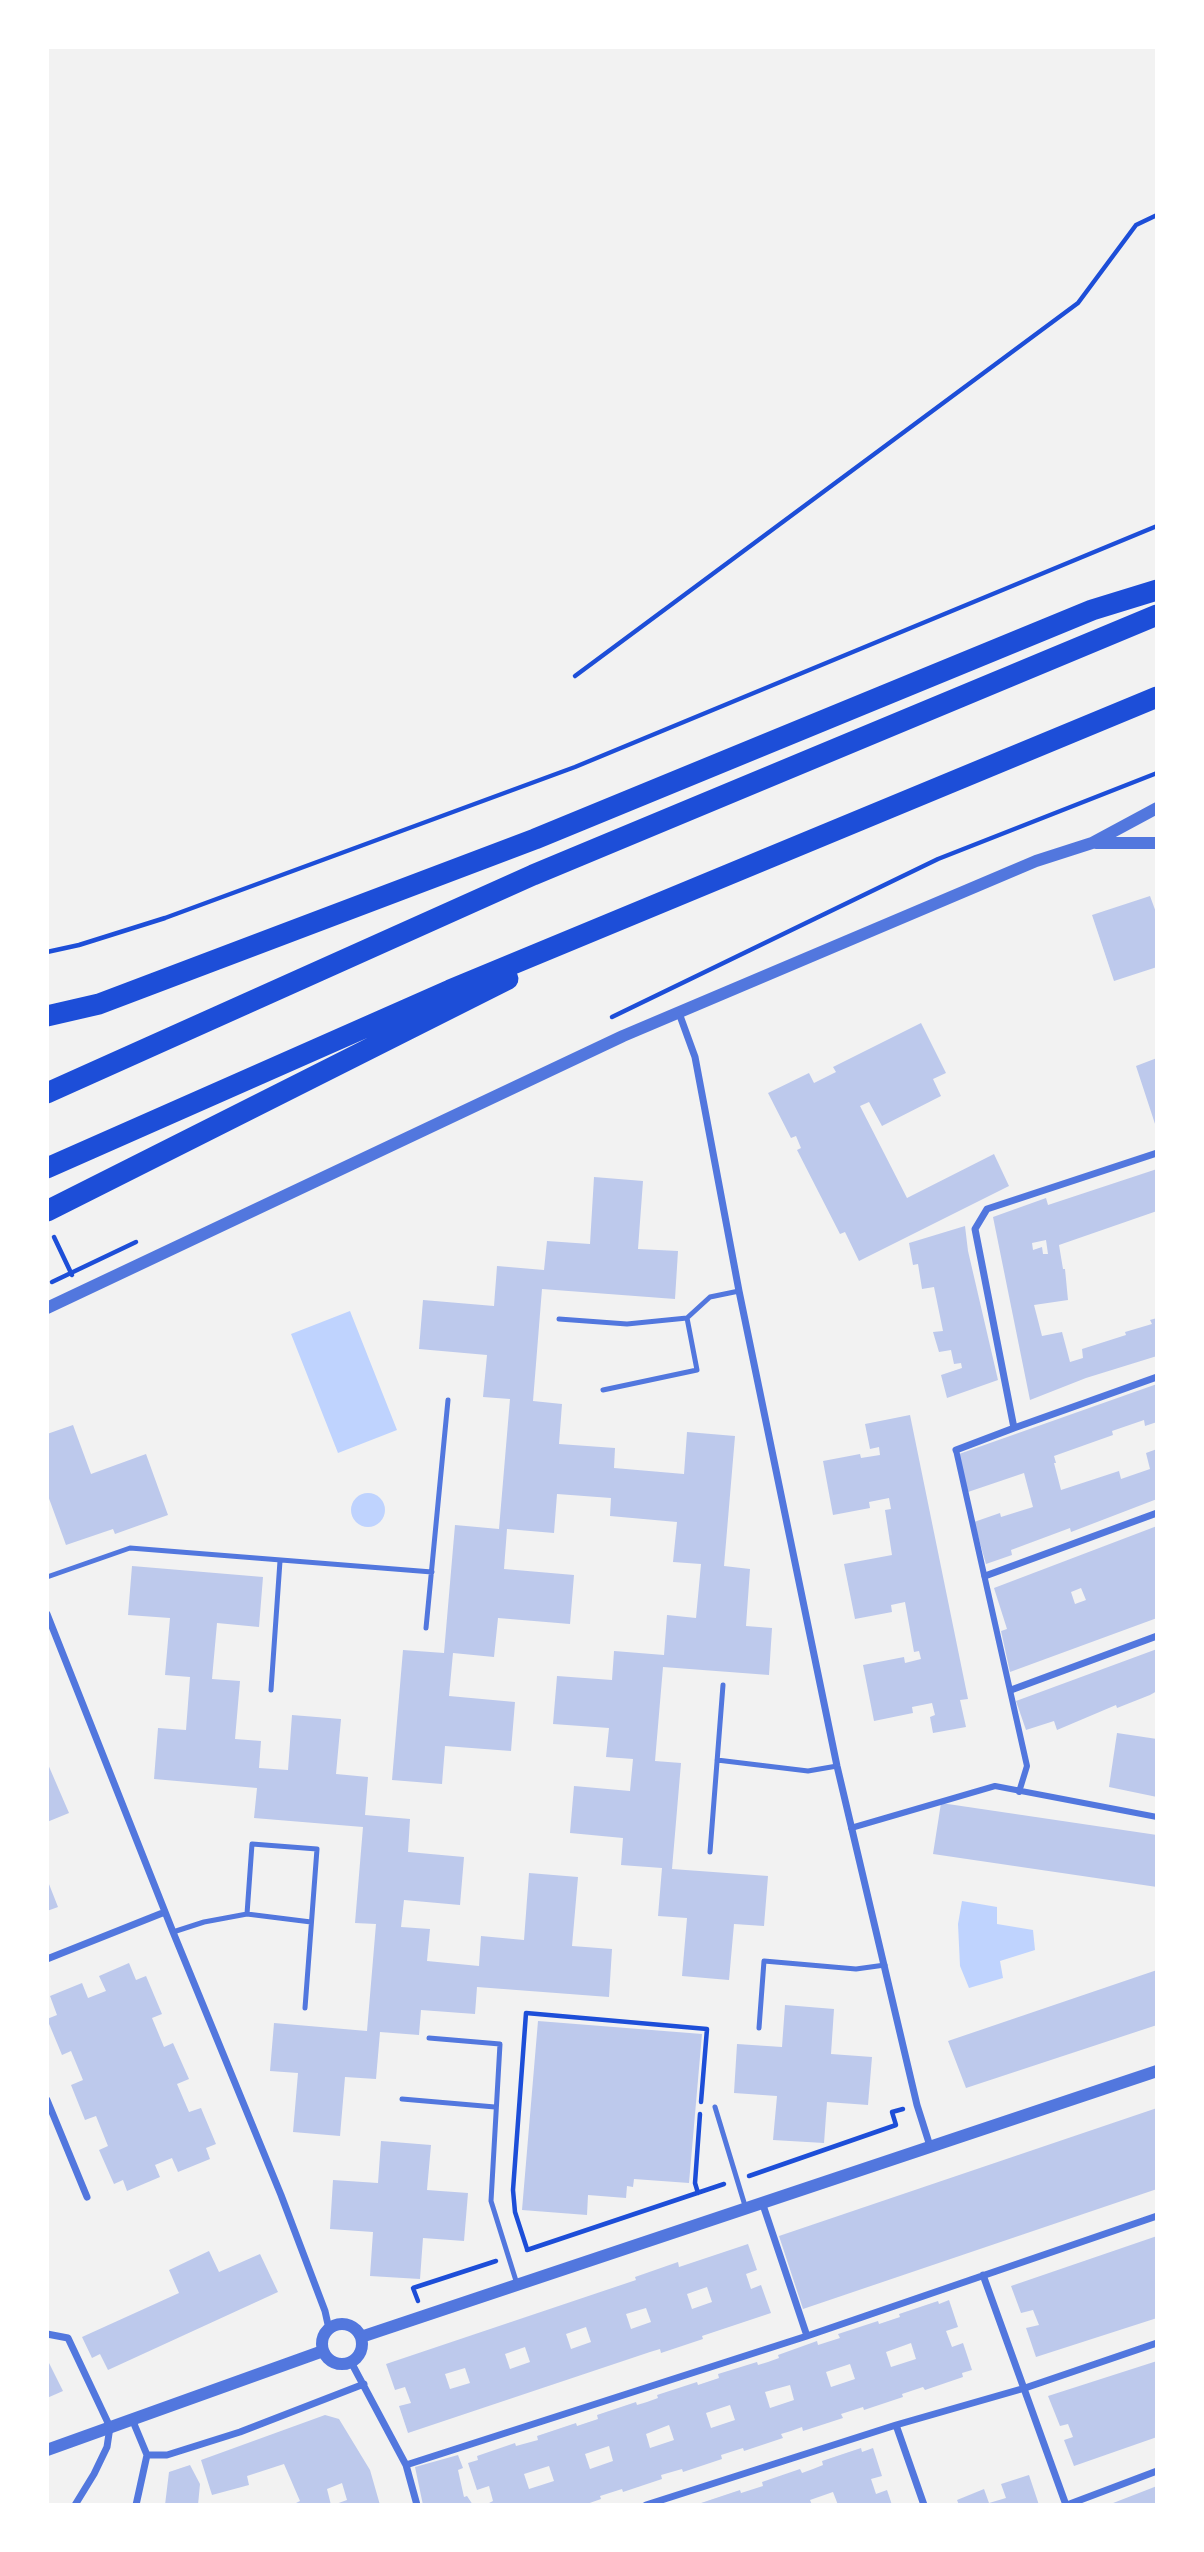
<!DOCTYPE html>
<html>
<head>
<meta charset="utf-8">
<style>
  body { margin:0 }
  #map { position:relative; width:1204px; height:2552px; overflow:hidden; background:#f2f2f2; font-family:"Asap Condensed",sans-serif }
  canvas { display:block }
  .frame { position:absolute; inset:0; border:49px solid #fff; pointer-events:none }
</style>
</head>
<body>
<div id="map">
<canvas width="1204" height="2552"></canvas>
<div class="frame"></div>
</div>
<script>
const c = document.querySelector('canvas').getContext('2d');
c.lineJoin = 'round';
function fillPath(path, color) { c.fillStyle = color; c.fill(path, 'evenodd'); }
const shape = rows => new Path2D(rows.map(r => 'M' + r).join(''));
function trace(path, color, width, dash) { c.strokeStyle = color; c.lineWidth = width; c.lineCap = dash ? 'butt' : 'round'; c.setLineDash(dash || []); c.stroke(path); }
fillPath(shape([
  [350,1311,397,1430,338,1453,291,1334],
  '351 1510a17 17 0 1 1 34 0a17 17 0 1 1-34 0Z',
  [962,1901,997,1907,997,1924,1033,1930,1035,1950,1000,1961,1003,1978,969,1988,960,1966,958,1924]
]), '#bfd3fe');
fillPath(shape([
  [1150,896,1157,915,1157,967,1114,981,1092,915],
  [921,1023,946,1073,933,1079,941,1096,882,1126,869,1102,860,1106,907,1198,994,1154,1009,1186,859,1261,845,1232,840,1234,797,1150,801,1148,796,1136,791,1138,768,1093,809,1073,814,1083,836,1072,833,1067],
  [1157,1058,1157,1127,1156,1127,1136,1066],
  [1157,1169,1157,1211,1059,1245,1063,1269,1065,1269,1068,1300,1034,1305,1042,1336,1062,1332,1070,1362,1083,1358,1082,1349,1126,1335,1125,1332,1152,1324,1150,1320,1157,1318,1157,1356,1086,1378,1030,1400,993,1217,1046,1198,1048,1205],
  [1046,1240,1048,1254,1043,1254,1042,1247,1033,1250,1032,1243],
  [594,1177,643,1181,638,1249,678,1251,675,1299,542,1289,533,1401,562,1404,559,1444,615,1448,614,1468,684,1474,687,1432,735,1436,724,1566,750,1569,746,1626,772,1628,769,1675,663,1667,655,1761,681,1763,672,1869,768,1876,764,1926,734,1924,729,1980,682,1976,687,1918,658,1916,662,1868,621,1865,623,1838,570,1833,574,1786,630,1791,633,1759,606,1757,609,1728,553,1724,557,1676,612,1680,614,1651,664,1655,667,1615,696,1618,701,1564,673,1562,677,1522,610,1516,611,1498,557,1494,554,1533,507,1529,504,1569,574,1575,570,1624,498,1618,494,1657,453,1653,449,1696,515,1702,511,1751,445,1746,442,1784,392,1780,403,1650,444,1653,455,1525,499,1529,510,1399,483,1397,487,1355,419,1349,423,1300,494,1306,497,1266,544,1270,547,1241,590,1244],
  [965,1226,968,1251,998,1380,947,1398,941,1375,962,1368,961,1363,954,1364,951,1350,939,1352,933,1332,943,1331,934,1287,922,1289,918,1264,913,1265,909,1243],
  [1157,1384,1157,1422,1145,1426,1144,1420,1112,1431,1113,1435,1054,1456,1056,1463,1054,1463,1061,1490,1119,1471,1121,1479,1150,1469,1146,1453,1157,1449,1157,1499,1071,1532,1070,1528,1011,1550,1012,1555,986,1564,974,1522,1000,1513,1001,1517,1033,1507,1024,1473,968,1492,959,1454],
  [910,1415,968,1699,960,1700,966,1727,933,1733,930,1717,935,1715,932,1703,912,1707,913,1713,874,1721,863,1665,904,1657,905,1663,921,1659,919,1651,914,1652,905,1602,891,1605,892,1612,855,1619,844,1564,892,1555,885,1510,891,1509,889,1498,869,1502,870,1508,833,1515,823,1461,860,1454,861,1458,880,1455,879,1447,870,1449,865,1424],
  [73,1425,91,1474,146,1454,168,1515,115,1534,113,1529,66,1545,47,1493,47,1434],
  [1157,1526,1157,1618,1010,1672,1001,1631,1007,1629,994,1588],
  [1081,1588,1086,1600,1075,1604,1071,1592],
  [132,1566,263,1577,259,1627,217,1623,212,1679,240,1681,235,1739,261,1741,259,1768,288,1770,292,1715,341,1719,336,1774,368,1777,365,1815,410,1819,408,1852,464,1857,460,1905,404,1900,401,1927,430,1929,427,1961,479,1966,481,1936,524,1940,529,1873,578,1877,572,1946,612,1949,609,1997,477,1987,475,2014,421,2010,419,2035,380,2032,376,2079,345,2077,340,2136,293,2132,298,2073,270,2071,274,2023,367,2031,376,1924,355,1923,363,1827,254,1818,257,1788,154,1779,158,1728,186,1730,190,1677,165,1675,170,1618,128,1615],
  [1157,1649,1157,1691,1150,1695,1117,1708,1116,1705,1057,1730,1054,1721,1026,1730,1016,1701],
  [1117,1733,1157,1739,1157,1797,1109,1787],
  [47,1762,69,1813,47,1822],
  [941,1803,1157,1835,1157,1887,933,1854],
  [47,1879,58,1907,47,1911],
  [129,1963,136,1980,146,1976,162,2014,152,2018,164,2047,173,2043,189,2079,177,2084,189,2112,201,2108,216,2144,206,2148,210,2159,178,2172,172,2158,155,2165,160,2177,127,2191,123,2180,114,2184,99,2150,108,2146,96,2116,85,2120,71,2085,83,2080,71,2051,62,2055,47,2019,57,2015,50,1996,82,1983,88,1998,106,1991,99,1976],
  [1157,1970,1157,2025,966,2088,948,2041],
  [785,2005,834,2009,831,2054,872,2057,868,2105,827,2102,824,2143,773,2140,777,2096,734,2093,737,2044,782,2047],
  [538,2021,702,2034,689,2183,634,2179,633,2187,627,2186,626,2198,588,2195,587,2215,522,2210],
  [1157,2108,1157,2189,803,2309,779,2236],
  [381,2141,431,2145,427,2190,468,2193,464,2241,423,2238,420,2279,370,2276,373,2232,330,2229,333,2180,378,2183],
  [1157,2236,1157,2318,1036,2357,1026,2328,1039,2325,1033,2310,1021,2313,1011,2286],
  [748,2244,757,2270,746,2274,751,2289,761,2285,771,2313,702,2336,703,2339,661,2353,660,2349,650,2352,408,2433,399,2406,411,2403,405,2387,395,2390,386,2364,636,2280,635,2277,678,2262,679,2267],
  [707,2287,712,2302,692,2309,687,2294],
  [646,2308,651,2322,631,2329,626,2314],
  [586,2327,591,2342,571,2349,566,2334],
  [525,2347,530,2362,510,2369,505,2354],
  [465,2368,470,2383,450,2389,445,2374],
  [209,2251,219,2272,260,2254,278,2292,108,2370,100,2354,92,2358,82,2337,179,2293,169,2270],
  [949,2300,958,2327,946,2331,952,2347,963,2343,972,2370,962,2373,963,2377,925,2390,923,2387,902,2394,903,2397,864,2410,863,2407,841,2414,843,2418,803,2431,802,2427,791,2431,781,2434,783,2438,744,2451,743,2448,721,2455,722,2459,683,2472,682,2469,661,2475,662,2479,623,2492,622,2489,600,2496,601,2499,584,2505,485,2505,493,2501,489,2486,477,2490,468,2463,478,2460,477,2456,515,2443,516,2446,538,2440,537,2436,576,2423,577,2426,598,2419,597,2415,636,2402,637,2405,647,2402,658,2398,657,2395,697,2382,698,2385,719,2378,718,2374,757,2362,758,2365,768,2362,779,2358,778,2355,817,2341,818,2345,840,2338,838,2334,878,2321,879,2324,900,2317,899,2314,938,2301,939,2304],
  [911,2343,916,2359,891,2367,886,2352],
  [850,2364,855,2379,831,2387,826,2372],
  [790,2385,794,2400,770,2408,765,2392],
  [730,2405,735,2420,711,2428,706,2413],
  [669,2425,674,2440,650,2448,646,2434],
  [609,2446,613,2461,590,2469,585,2454],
  [549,2466,554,2481,529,2489,524,2474],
  [47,2359,63,2391,47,2398],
  [1157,2361,1157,2437,1074,2466,1064,2440,1073,2437,1068,2424,1060,2426,1048,2396],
  [325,2415,339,2419,370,2470,380,2505,333,2505,347,2500,342,2483,327,2489,331,2505,292,2505,300,2501,284,2464,247,2476,249,2485,212,2495,201,2460],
  [861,2448,862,2452,873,2448,882,2476,871,2479,876,2494,887,2490,892,2505,838,2505,833,2492,810,2500,812,2505,702,2505,701,2503,740,2490,741,2493,763,2486,762,2482,800,2469,802,2473,813,2469,823,2465,822,2461],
  [458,2455,463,2468,458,2470,464,2497,467,2496,473,2505,423,2505,415,2467],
  [190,2465,200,2484,198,2505,165,2505,169,2472],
  [1029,2475,1039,2505,959,2505,957,2500,984,2489,989,2503,1006,2498,1001,2484],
  [1157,2486,1157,2505,1108,2505]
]), '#bdc9ec');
trace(shape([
  [575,676,1078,303,1136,225,1157,215],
  [47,952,79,945,165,918,575,767,1157,526],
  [612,1017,938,859,1157,773],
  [54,1237,72,1275],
  [52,1282,136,1242],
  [749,2176,896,2125,892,2112,903,2109],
  [698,2193,695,2183,700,2114],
  [527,2249,515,2212,513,2190,526,2013,707,2029,701,2102],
  [527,2250,724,2184],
  [418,2301,413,2288,496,2261]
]), '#1d4ed8', 4.5);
trace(shape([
  [559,1319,627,1324,687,1318,710,1297,739,1291],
  [603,1390,697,1370,687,1318],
  [47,1577,130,1548,432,1572],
  [426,1628,448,1400],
  [271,1690,280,1561],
  [717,1760,808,1771,837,1766],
  [710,1852,723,1685],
  [247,1914,252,1844,317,1849,305,2008],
  [173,1932,204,1922,247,1914,311,1922],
  [759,2028,764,1961,856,1969,885,1965],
  [429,2038,500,2044,491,2201,517,2284],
  [402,2099,495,2107],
  [715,2107,746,2209]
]), '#5277de', 5);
trace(shape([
  [956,1450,1027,1766,1019,1792],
  [851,1828,995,1786,1157,1817]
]), '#5277de', 6);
trace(shape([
  [679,1013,695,1057,739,1291,837,1766,917,2105,930,2146],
  [1157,1153,987,1209,975,1229,1014,1428,1157,1377],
  [956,1450,1014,1428],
  [985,1576,1157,1513],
  [47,1614,173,1932,281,2195,325,2311,329,2329],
  [1011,1690,1157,1636],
  [47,1959,165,1912],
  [47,2100,87,2197],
  [763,2205,807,2336],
  [983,2275,1066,2505],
  [47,2334,68,2338,110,2427,107,2447,94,2474,75,2505],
  [351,2362,406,2465,417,2505],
  [132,2419,147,2455,136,2505],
  [896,2425,924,2505],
  [147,2455,167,2455,240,2432,364,2384],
  [406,2465,807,2336,1157,2216],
  [646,2505,896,2425,1025,2388,1157,2343],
  [1067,2505,1157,2471]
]), '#5277de', 7);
trace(shape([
  [1096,843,1157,843],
  [47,1308,623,1036,1036,861,1092,843,1157,808],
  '322 2344a20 20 0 1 1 40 0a20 20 0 1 1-40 0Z',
  [361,2337,1157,2071],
  [47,2450,323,2351]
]), '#5277de', 12);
trace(shape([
  [47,1016,99,1004,535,839,1092,610,1157,590],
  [47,1093,533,875,1157,615],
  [47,1168,450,990,1157,697],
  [47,1211,508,979]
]), '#1d4ed8', 21);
</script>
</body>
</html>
